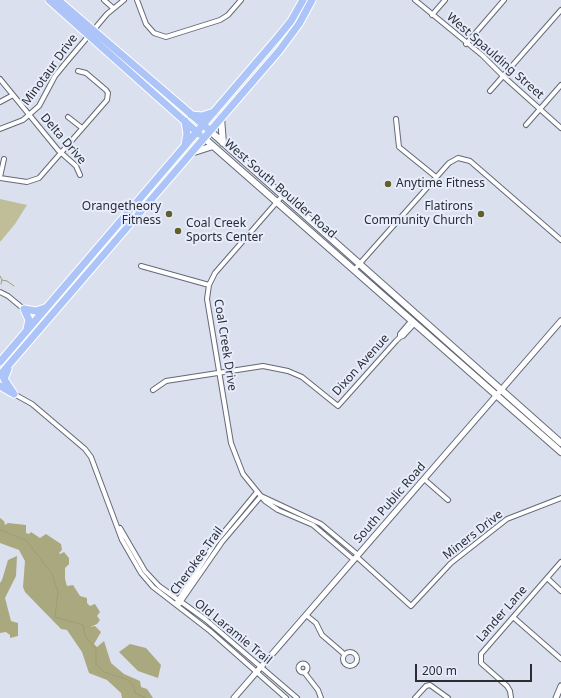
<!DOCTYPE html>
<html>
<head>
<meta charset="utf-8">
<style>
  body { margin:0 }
  #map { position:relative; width:561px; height:698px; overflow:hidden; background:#dae0ee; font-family:"Noto Sans",sans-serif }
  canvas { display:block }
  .scale { position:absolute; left:415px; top:664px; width:117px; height:18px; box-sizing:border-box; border:2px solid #2b2d32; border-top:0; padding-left:5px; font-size:12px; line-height:14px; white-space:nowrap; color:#2b2d32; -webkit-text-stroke:3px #e7edfc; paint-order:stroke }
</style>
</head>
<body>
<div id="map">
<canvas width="561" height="698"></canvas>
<div class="scale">200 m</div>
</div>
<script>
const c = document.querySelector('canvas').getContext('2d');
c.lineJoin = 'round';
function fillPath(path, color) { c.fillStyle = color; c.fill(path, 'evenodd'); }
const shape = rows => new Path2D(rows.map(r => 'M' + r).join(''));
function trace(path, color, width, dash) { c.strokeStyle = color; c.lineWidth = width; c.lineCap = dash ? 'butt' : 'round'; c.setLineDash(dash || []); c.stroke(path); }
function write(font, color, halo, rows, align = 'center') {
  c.font = font + ' "Noto Sans",sans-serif'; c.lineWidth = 4; c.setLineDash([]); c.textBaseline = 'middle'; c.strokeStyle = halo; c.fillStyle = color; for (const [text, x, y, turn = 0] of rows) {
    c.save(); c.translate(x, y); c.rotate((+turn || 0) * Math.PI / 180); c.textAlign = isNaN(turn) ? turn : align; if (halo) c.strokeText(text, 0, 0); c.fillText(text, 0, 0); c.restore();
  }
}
fillPath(shape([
  [0,199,27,205,15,224,0,242]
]), '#bfbe99');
fillPath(shape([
  [0,518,4,521,5,525,8,523,26,525,26,533,29,534,31,532,40,538,46,534,61,544,62,550,59,553,60,554,64,552,69,558,69,564,65,568,65,579,67,586,73,585,80,596,87,598,87,603,90,606,95,604,100,612,97,616,100,620,97,624,90,627,95,626,101,632,94,644,97,647,104,641,111,663,124,674,140,681,141,687,147,689,153,698,122,698,121,693,107,680,89,673,82,652,67,630,61,629,25,592,23,587,25,561,19,550,0,543],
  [17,556,16,576,5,598,11,621,18,623,18,636,10,638,10,635,6,632,0,633,0,583,2,580,8,560],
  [130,644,146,648,161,665,158,678,138,671,119,652]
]), '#a9a87f');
trace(shape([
  [0,276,2,280,1,284],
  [2,280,7,281,14,286],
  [0,530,26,540,52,574,58,592,55,617,83,625,85,636,96,649,96,665,104,672,126,679,134,686,135,693,146,698]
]), '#9e9d74', 1);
const minor = shape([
  [104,0,113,8],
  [137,0,146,24,154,33,166,37,220,20,228,15,241,0],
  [415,0,482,55,503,76,561,128],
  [432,15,445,0],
  [466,44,504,0],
  [0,79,58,150,76,166,80,175],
  [490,91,561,10],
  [0,102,13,95],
  [68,117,82,128],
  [396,119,399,147,436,177],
  [526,125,561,85],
  [0,129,23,120,39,106,55,76,64,65,107,14,124,0],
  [0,177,4,159],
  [0,178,27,182,39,178,107,100,108,93,106,90,86,73,78,71],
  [283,195,215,273,209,285,207,299,231,443,243,474,265,501,278,510,313,525,354,560],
  [141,266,209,285],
  [355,269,449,163,458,158,470,161,561,240],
  [0,292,8,296,37,320],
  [400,337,403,336,415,323],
  [153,390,166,381,263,366,288,371,302,377,338,406,396,341,400,337,400,334,412,320],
  [14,394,32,404,85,449,91,457,122,540,141,573,153,587,210,631,286,698],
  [424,479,448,500],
  [261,496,321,524,358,555],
  [120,528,145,571,159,586,205,619,297,698],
  [357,557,411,606,451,563,507,519,561,498],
  [547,578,561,591],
  [177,602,215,543,257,492],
  [179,604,222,542,261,496],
  [306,615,316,623,322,635,344,654],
  [513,617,561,659],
  '343 659a7 7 0 1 1 14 0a7 7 0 1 1-14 0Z',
  '298.5 668a4.5 4.5 0 1 1 9 0a4.5 4.5 0 1 1-9 0Z',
  [304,672,318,690,321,698],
  [415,698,426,686,430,685,448,698],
  [511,698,510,691,507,686,481,663,481,654,561,562]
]);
const tertiary = shape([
  [234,698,561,321],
  [556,698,561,686]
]);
const secondary = shape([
  [221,118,223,143],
  [210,131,561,443],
  [204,138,561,452],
  [191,153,213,146]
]);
const primary = shape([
  [49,0,199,134],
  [58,0,207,128],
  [191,115,202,116,214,112],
  [185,121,187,134,185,145],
  [24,309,29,320,27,329],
  [24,309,36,311,45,308],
  [0,362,278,37,291,21,303,0],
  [8,369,4,379,14,394],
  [0,375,279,51,299,24,312,0],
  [0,386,12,393]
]);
trace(minor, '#646976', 6);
trace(tertiary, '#646976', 7);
trace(secondary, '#646976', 8);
trace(primary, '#fff', 9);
trace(minor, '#fff', 4);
trace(tertiary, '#fff', 5);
trace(secondary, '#fff', 6);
trace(primary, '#adc4f8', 7);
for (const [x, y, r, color] of [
  [388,184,4,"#615f2b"],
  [169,214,4,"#615f2b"],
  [481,214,4,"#615f2b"],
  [178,231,4,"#615f2b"]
]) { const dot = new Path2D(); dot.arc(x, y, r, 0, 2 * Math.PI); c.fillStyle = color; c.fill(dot); trace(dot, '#e7edfc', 1.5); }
write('12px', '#2b2d32', '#e7edfc', [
  ["West Spaulding Street",495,56,41],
  ["Minotaur Drive",50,70,-54],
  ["Delta Drive",63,139,49],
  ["West South Boulder Road",280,189,41],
  ["Coal Creek Drive",225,345,81],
  ["Dixon Avenue",361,365,-48],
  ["South Public Road",390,503,-49],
  ["Miners Drive",473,535,-38],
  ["Cherokee Trail",197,561,-54],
  ["Lander Lane",502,614,-49],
  ["Old Laramie Trail",233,632,39]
]);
write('12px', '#2b2d32', '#e7edfc', [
  ["Anytime Fitness",396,184],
  ["Orangetheory",161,207,"right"],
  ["Fitness",161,221,"right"],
  ["Flatirons",473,207,"right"],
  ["Community Church",473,221,"right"],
  ["Coal Creek",186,224],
  ["Sports Center",186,238]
], 'left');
</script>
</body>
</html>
